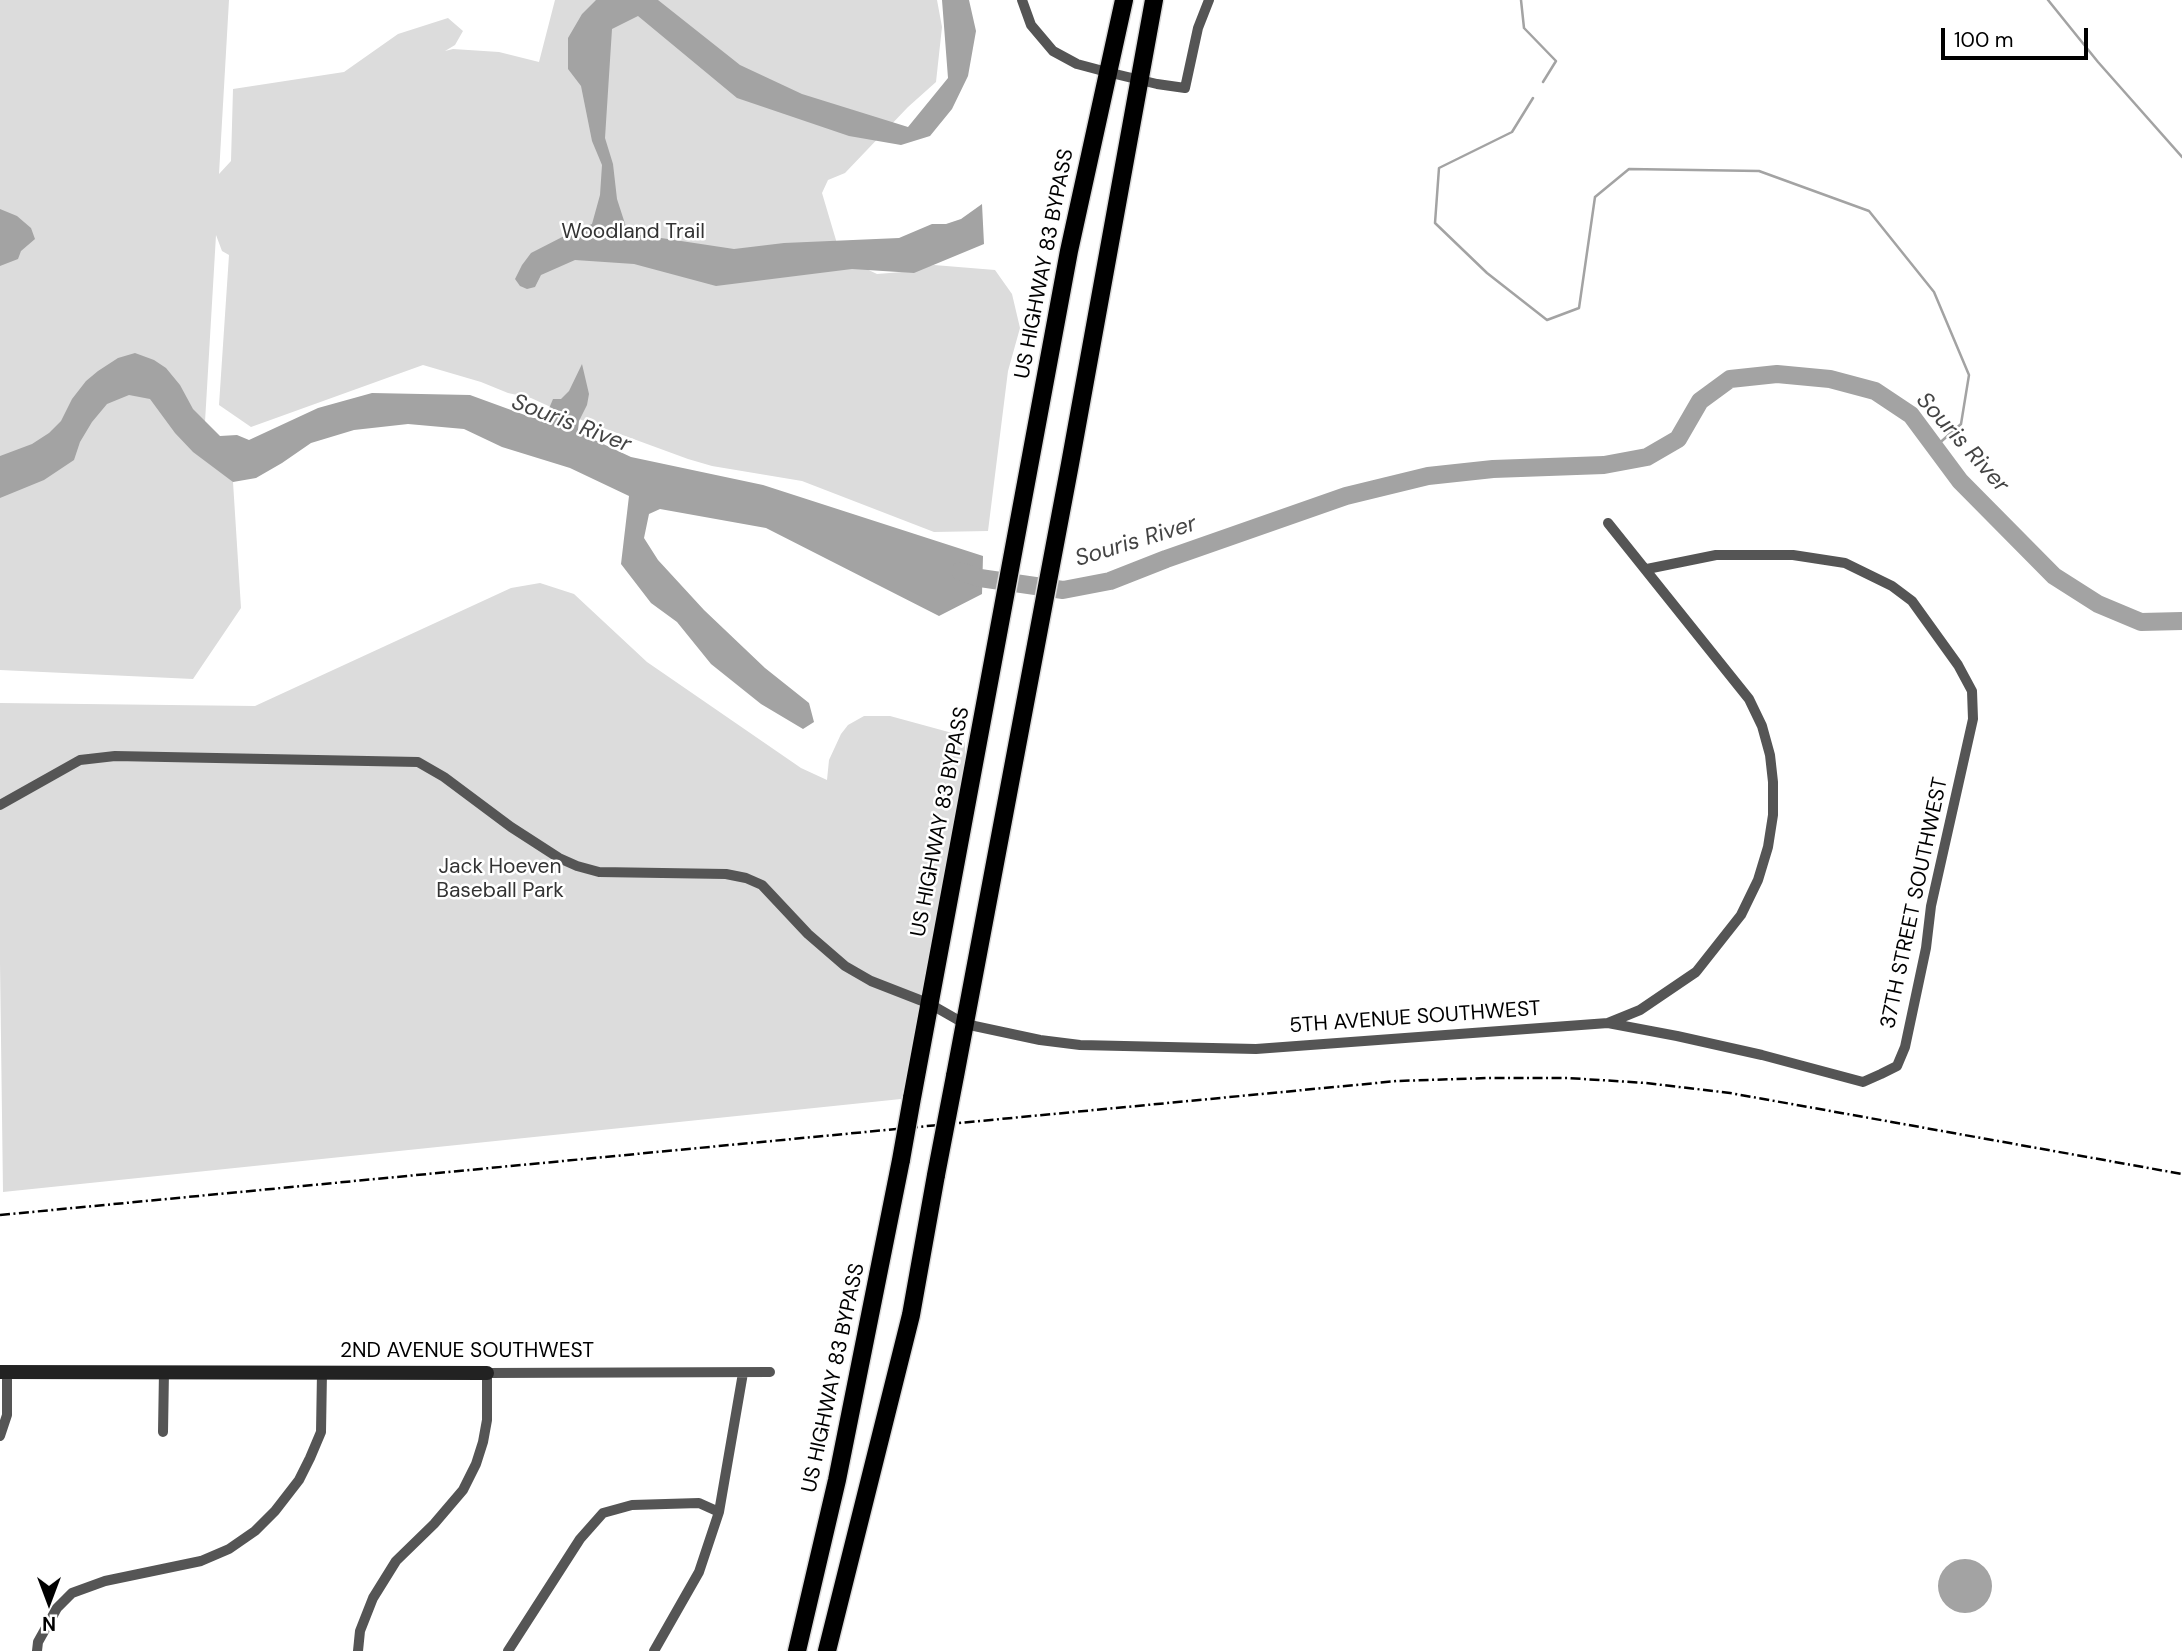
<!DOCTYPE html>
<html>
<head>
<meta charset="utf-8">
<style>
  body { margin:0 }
  #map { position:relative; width:2182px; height:1651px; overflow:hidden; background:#fff; font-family:"DM Sans",sans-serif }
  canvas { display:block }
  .north { position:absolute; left:14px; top:1567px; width:70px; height:70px; -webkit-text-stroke:5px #fff; paint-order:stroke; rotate:180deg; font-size:19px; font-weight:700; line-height:28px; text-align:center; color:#000 }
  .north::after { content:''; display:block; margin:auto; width:24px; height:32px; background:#000; clip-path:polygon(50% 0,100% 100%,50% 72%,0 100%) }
  .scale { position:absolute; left:1941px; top:28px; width:147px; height:32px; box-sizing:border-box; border:4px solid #000; border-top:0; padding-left:9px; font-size:21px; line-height:24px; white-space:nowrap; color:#000; -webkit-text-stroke:5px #fff; paint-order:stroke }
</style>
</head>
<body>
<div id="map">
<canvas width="2182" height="1651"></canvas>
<div class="north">N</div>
<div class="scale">100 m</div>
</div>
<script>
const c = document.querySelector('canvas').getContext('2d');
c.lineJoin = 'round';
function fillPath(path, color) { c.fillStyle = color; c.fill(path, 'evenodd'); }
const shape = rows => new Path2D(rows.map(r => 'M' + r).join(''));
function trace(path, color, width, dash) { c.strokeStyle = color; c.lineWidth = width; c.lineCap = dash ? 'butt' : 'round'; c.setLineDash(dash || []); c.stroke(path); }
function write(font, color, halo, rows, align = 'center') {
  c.font = font + ' "DM Sans",sans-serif'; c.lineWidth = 5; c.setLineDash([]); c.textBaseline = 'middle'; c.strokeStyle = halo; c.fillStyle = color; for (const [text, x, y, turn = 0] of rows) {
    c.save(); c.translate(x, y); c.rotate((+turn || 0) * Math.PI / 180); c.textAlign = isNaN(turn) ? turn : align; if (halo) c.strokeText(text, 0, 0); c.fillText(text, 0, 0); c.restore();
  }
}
fillPath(shape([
  [0,0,229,0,219,174,231,161,233,89,344,72,398,34,448,18,463,31,455,45,445,51,453,49,499,52,539,62,555,0,937,0,942,27,936,82,908,107,845,173,828,180,822,193,841,257,877,274,902,272,934,265,995,270,1012,294,1020,328,1008,371,988,531,934,532,802,481,712,466,688,459,568,415,531,398,508,393,481,382,423,365,251,427,219,405,229,255,222,251,216,235,205,422,233,482,241,608,193,679,0,670],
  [540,583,574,594,647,662,801,768,827,780,829,760,841,734,848,725,864,716,890,716,956,734,965,743,965,757,927,987,901,1099,3,1192,0,963,0,703,255,706,511,588]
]), '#dcdcdc');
fillPath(shape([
  [596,0,658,0,740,65,802,94,908,127,948,78,942,0,969,0,976,31,968,76,952,109,930,136,901,145,849,136,737,98,638,16,612,29,605,138,613,164,617,199,628,233,734,249,784,243,899,238,932,224,946,224,961,219,982,204,984,244,914,273,852,269,716,286,634,264,575,260,541,275,535,287,527,289,520,286,515,279,522,265,531,253,572,232,592,224,600,195,602,165,592,141,581,86,568,69,568,38,582,14],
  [0,209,17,216,31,228,35,239,21,251,18,259,0,266],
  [135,353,154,360,166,368,180,385,193,409,220,436,237,435,249,440,318,408,372,393,470,395,533,418,545,418,553,399,561,399,569,391,582,364,589,394,587,405,579,421,578,430,586,436,631,457,763,485,983,556,982,594,939,616,766,528,660,509,649,514,644,538,658,560,704,610,765,668,809,703,814,722,803,729,761,704,711,664,677,622,651,603,621,564,629,496,570,468,502,447,464,429,408,424,354,430,311,443,282,463,256,478,233,482,193,452,175,433,150,399,129,395,107,404,92,422,80,442,74,460,44,480,0,498,0,456,32,444,49,433,61,421,72,399,86,381,98,371,118,358],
  '1938 1586a27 27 0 1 1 54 0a27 27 0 1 1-54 0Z'
]), '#a3a3a3');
trace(shape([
  [1521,0,1524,28,1556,61,1543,82],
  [2048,0,2098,62,2182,157],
  [1533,98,1512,132,1439,168,1435,223,1487,273,1547,320,1579,308,1595,197,1629,169,1759,171,1869,211,1934,292,1969,375,1961,424,1935,447]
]), '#a3a3a3', 2.5);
trace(shape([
  [960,571,980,578,1063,590,1110,581,1166,559,1346,496,1428,476,1493,469,1604,465,1647,457,1678,439,1700,401,1730,379,1777,374,1830,379,1875,391,1911,415,1960,481,2054,576,2098,604,2141,622,2182,621]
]), '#a3a3a3', 18);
const highway = shape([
  [955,1076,1070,464,1154,0],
  [912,1098,1069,251,1124,0],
  [797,1651,837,1480,901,1160],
  [827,1651,911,1315,936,1175]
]);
trace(highway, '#dbdbdb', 21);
trace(shape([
  [1022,0,1031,25,1053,51,1077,64,1107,72,1157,84,1185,88,1198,28,1209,0],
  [0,805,80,760,115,756,418,762,444,777,511,827,559,858,577,866,599,872,726,874,746,878,762,885,808,934,845,966,871,981,930,1004,965,1024,1040,1040,1080,1045,1256,1049,1608,1023,1677,1036,1762,1055,1863,1082,1881,1074,1897,1066,1905,1047,1926,948,1931,906,1973,719,1972,691,1958,665,1912,601,1892,586,1845,563,1793,555,1716,555,1647,569],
  [1608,1023,1640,1010,1696,972,1741,915,1758,880,1768,847,1773,815,1773,782,1770,755,1762,726,1749,699,1608,523],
  [163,1432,164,1371],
  [0,1436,7,1415,7,1372],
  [37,1651,38,1642,57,1608,72,1593,105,1581,201,1561,229,1549,255,1531,275,1511,299,1480,310,1458,321,1432,322,1372],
  [358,1651,360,1631,373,1598,396,1561,434,1524,463,1490,476,1464,483,1442,487,1420,487,1373,770,1372],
  [508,1651,580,1539,603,1513,632,1505,699,1503,719,1512],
  [654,1651,699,1572,719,1512,743,1373]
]), '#555', 10);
trace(shape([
  [0,1372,487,1373]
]), '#222', 14);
trace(highway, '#000', 18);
trace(shape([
  [0,1215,1397,1081,1488,1078,1568,1078,1646,1083,1730,1093,2182,1174]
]), '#000', 2.5, [10, 3.5, 2, 3.5]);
const highwayBridge = shape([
  [901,1160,912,1098],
  [936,1175,955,1076]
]);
trace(highwayBridge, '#dbdbdb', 21, []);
trace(highwayBridge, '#000', 18);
write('21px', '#333', '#fff', [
  ["Woodland Trail",633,232],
  ["Jack Hoeven",500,867],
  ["Baseball Park",500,891]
]);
write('21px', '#000', '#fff', [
  ["US HIGHWAY 83 BYPASS",1045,264,-79],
  ["US HIGHWAY 83 BYPASS",941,822,-79],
  ["37TH STREET SOUTHWEST",1915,903,-78],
  ["5TH AVENUE SOUTHWEST",1415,1018,-4],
  ["2ND AVENUE SOUTHWEST",467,1351],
  ["US HIGHWAY 83 BYPASS",834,1378,-78]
]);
write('italic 23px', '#444', '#fff', [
  ["Souris River",571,424,21],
  ["Souris River",1962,443,48],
  ["Souris River",1136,542,-17]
]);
</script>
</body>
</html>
